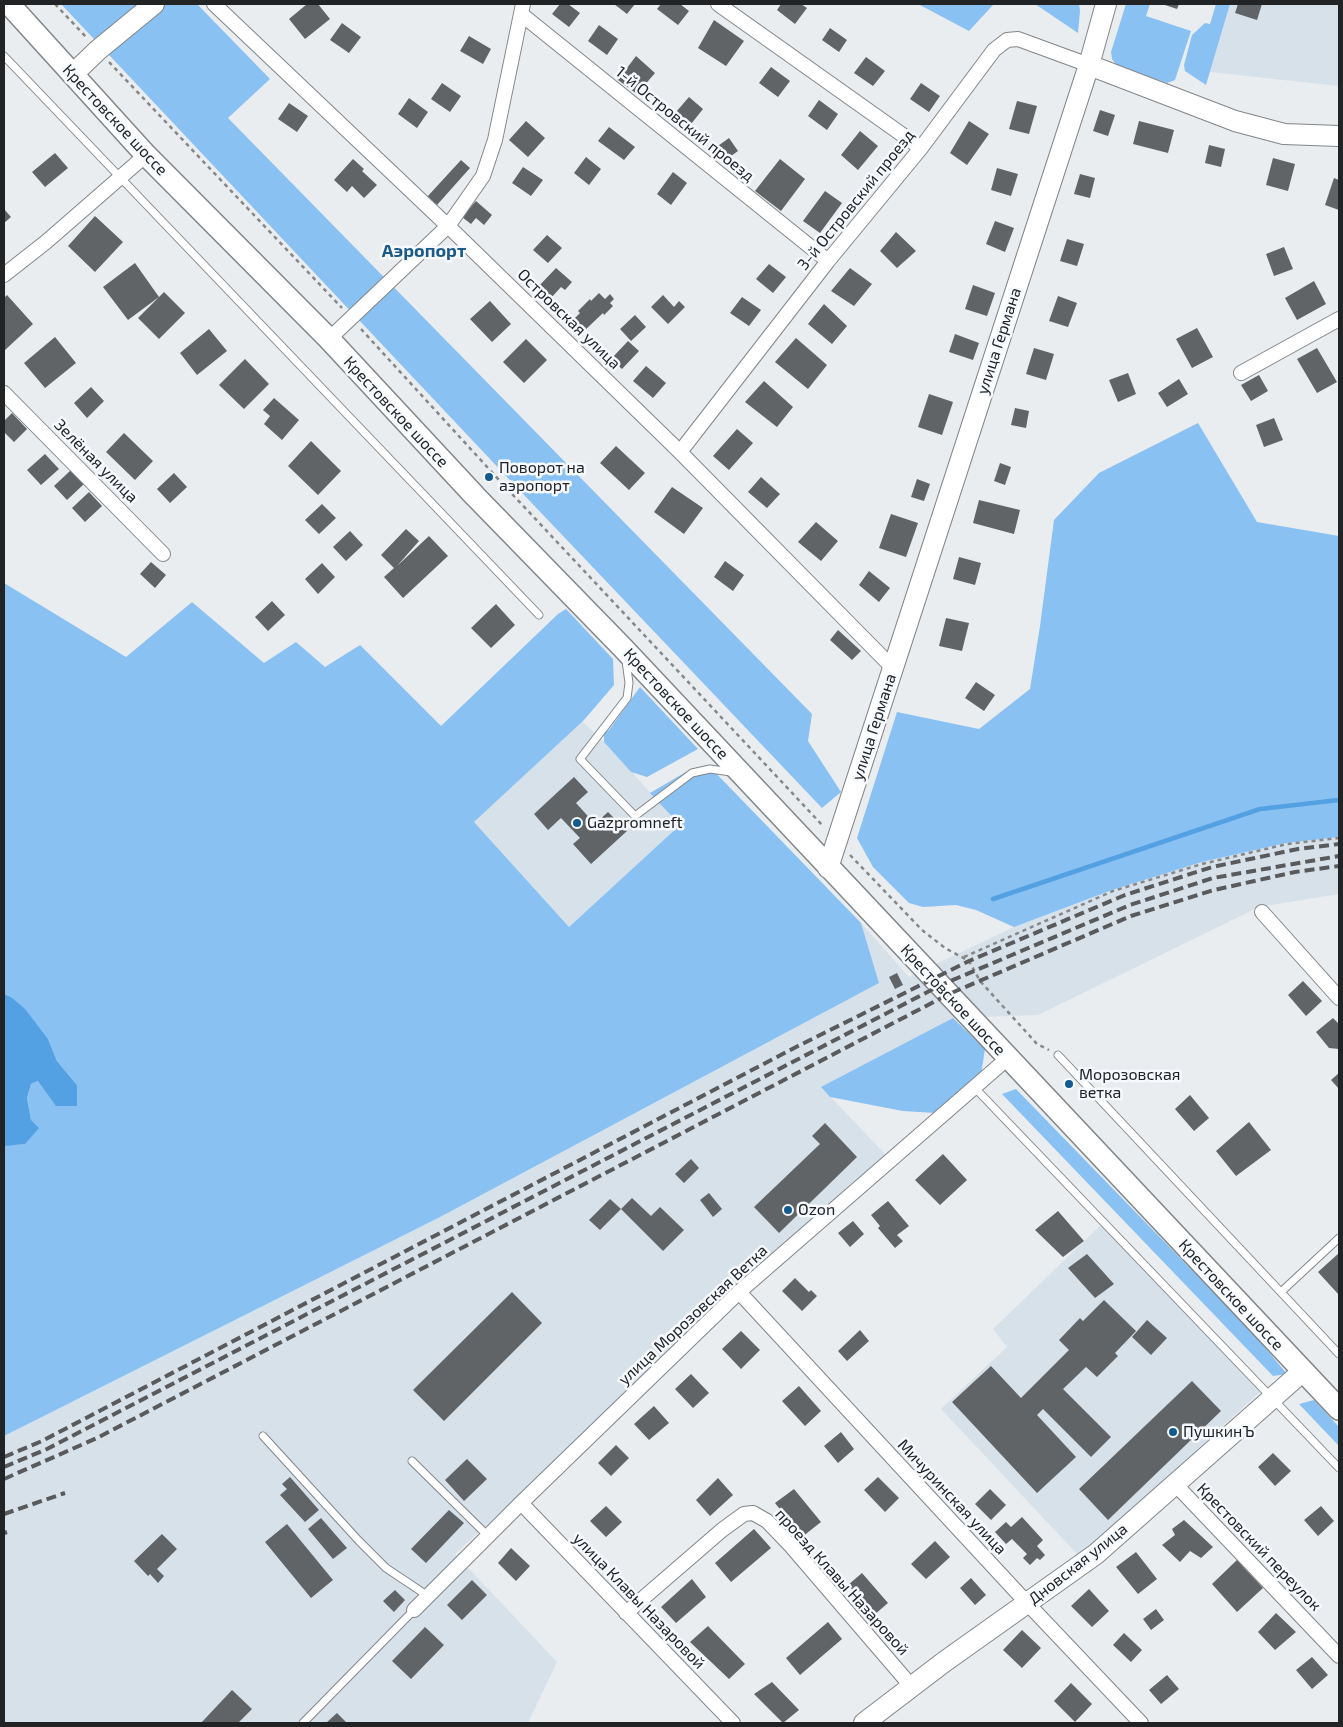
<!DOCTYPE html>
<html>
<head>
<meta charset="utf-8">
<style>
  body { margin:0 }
  #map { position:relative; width:1343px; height:1727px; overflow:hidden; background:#e9edf0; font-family:"Exo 2",sans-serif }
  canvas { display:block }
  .frame { position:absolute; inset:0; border:5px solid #222324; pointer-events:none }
</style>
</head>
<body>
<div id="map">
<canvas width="1343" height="1727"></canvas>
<div class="frame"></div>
</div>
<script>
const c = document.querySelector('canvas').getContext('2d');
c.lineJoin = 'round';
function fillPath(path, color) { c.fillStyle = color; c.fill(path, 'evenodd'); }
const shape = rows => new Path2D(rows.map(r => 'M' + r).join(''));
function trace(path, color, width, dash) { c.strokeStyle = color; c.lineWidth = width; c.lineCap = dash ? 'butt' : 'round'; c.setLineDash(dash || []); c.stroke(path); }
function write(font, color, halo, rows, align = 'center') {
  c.font = font + ' "Exo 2",sans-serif'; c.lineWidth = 5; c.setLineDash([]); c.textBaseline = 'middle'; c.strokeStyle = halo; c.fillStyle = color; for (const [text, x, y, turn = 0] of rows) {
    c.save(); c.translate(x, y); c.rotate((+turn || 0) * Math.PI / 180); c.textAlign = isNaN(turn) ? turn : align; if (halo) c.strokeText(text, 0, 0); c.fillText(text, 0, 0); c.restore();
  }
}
fillPath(shape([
  [1230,4,1339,4,1339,86,1210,72],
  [582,721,604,742,680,825,569,927,474,822],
  [1339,837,1339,894,1259,907,1038,1015,953,1018,822,1088,886,1155,455,1554,557,1662,528,1723,4,1723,4,1436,442,1216,879,983,861,923,909,977,1014,927,1112,890,1202,862,1286,843],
  [1103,1223,1262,1390,1080,1557,941,1409,1007,1347,993,1329]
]), '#d7e1ea');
fillPath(shape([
  [61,4,197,4,270,79,228,118,812,714,808,741,841,792,822,808,506,476],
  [918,4,994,4,969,31],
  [1035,4,1079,4,1080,11,1078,33],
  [1126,4,1150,4,1146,16,1191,31,1175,80,1167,83,1117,66,1112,59,1111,52],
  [1216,4,1230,4,1206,85,1185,71,1184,65,1192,35,1205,23,1210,24],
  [1198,423,1257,522,1339,536,1339,837,1286,843,1202,862,1112,890,1014,927,976,910,956,905,923,907,909,903,873,867,857,838,897,712,979,729,1030,689,1040,626,1054,520,1099,473],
  [4,583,126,657,192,602,264,663,296,642,325,667,360,645,441,726,558,614,566,609,613,659,614,685,584,720,474,822,569,927,680,825,650,793,691,769,708,765,861,923,879,983,442,1216,4,1436,4,1145,25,1144,31,1120,27,1098,31,1084,38,1081,77,1085,57,1061,48,1039,11,997,4,994],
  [640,687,698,749,647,777,631,772,604,742,604,733,609,730],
  [953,1018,985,1049,981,1075,936,1113,903,1111,830,1097,821,1087],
  [1016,1089,1252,1332,1287,1374,1273,1376,1002,1094],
  [1314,1400,1339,1427,1339,1446,1299,1404]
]), '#89c1f3');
fillPath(shape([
  [4,994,11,997,25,1009,48,1039,57,1061,77,1085,77,1106,56,1106,38,1081,31,1084,27,1098,31,1120,39,1128,25,1144,4,1146]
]), '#53a1e3');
trace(shape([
  [993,899,1260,809,1339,800]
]), '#53a1e3', 4.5);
fillPath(shape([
  [307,4,318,4,330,19,305,39,289,19],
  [560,4,568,4,580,13,569,27,552,14],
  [614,4,635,4,627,14],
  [661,4,680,4,689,11,678,25,657,9],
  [781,4,801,4,807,8,795,24,777,10],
  [1162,4,1179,4,1177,9],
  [1238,4,1262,4,1257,20,1235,13],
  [714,20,744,41,726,66,698,48],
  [342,23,361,37,349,53,330,40],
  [599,25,618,39,607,55,588,41],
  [830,28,847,40,839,52,822,40],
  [469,36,491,49,483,64,460,51],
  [636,56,655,73,637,94,618,80],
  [866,57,885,71,873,86,854,73],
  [771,67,790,81,778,97,759,83],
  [442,83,461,96,450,112,431,99],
  [921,83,940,96,929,112,910,99],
  [689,97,703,109,691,124,676,112],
  [409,98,428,112,417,128,398,114],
  [819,100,838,114,827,130,808,116],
  [1017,101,1037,106,1029,134,1009,129],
  [289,103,308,116,297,132,278,119],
  [1100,110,1115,115,1108,136,1093,131],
  [526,121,545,138,528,157,509,140],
  [969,121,989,134,967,165,950,153],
  [1139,121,1174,130,1168,153,1133,144],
  [609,127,635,147,624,160,598,141],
  [860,131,878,146,858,170,841,155],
  [729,138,738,151,724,161,715,148],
  [1209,145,1225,149,1221,167,1205,163],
  [55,153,68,168,45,187,32,172],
  [586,157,601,169,589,185,574,173],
  [1273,158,1295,164,1288,191,1266,185],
  [353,159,364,169,362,171,377,185,364,198,352,186,347,192,334,180],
  [780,159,805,179,781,211,755,191],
  [461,160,470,168,437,205,427,197],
  [523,167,543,180,531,196,512,183],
  [997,168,1018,174,1011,196,991,190],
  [673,172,687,183,671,205,657,194],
  [1080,174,1095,178,1090,198,1074,194],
  [1334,178,1339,180,1339,210,1325,205],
  [825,191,842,203,820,233,803,221],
  [476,201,492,215,484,225,476,218,471,224,462,217],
  [4,209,11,217,4,223],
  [95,216,123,242,95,272,68,246],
  [995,221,1014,228,1005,252,986,244],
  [896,232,916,251,897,268,880,251],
  [547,235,562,248,548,263,533,250],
  [1067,239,1084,244,1077,266,1060,261],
  [1284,247,1293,269,1274,276,1266,254],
  [135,263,159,297,164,292,185,313,159,339,138,318,159,297,128,320,103,287],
  [769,264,786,277,773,293,756,279],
  [556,268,572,282,565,290,561,287,551,298,538,287],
  [850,268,872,284,854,306,831,291],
  [1314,281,1326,304,1297,320,1285,298],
  [973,285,995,293,987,316,965,309],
  [599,293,605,299,610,294,614,299,610,303,613,306,604,315,603,313,583,332,572,321,580,313,578,311,590,299,591,301],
  [7,295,33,324,4,351,4,298],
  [663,295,674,307,679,301,685,307,668,324,651,307],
  [1058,296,1077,303,1068,327,1049,321],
  [742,297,761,310,749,326,730,313],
  [490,301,511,324,492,342,470,319],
  [824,304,847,326,832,344,808,324],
  [635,315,646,327,631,341,620,329],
  [1197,328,1213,357,1192,368,1176,339],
  [209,329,227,351,197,375,180,353],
  [955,334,979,343,973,360,949,352],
  [55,337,76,363,45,388,24,363],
  [796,338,827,365,808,389,775,362],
  [526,339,547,360,524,383,503,362],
  [628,341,639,351,622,369,611,359],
  [1034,348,1054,354,1046,380,1026,374],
  [1317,348,1337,382,1317,393,1297,359],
  [245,359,269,384,244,409,219,385],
  [646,366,666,383,653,398,633,381],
  [1128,373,1136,394,1118,402,1109,380],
  [1259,375,1268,391,1251,401,1241,385],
  [1179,379,1188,394,1167,407,1158,393],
  [764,381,793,407,777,427,745,402],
  [91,387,104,401,87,418,74,403],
  [929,394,953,402,942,435,918,427],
  [274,398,299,420,282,440,264,424,270,416,263,410],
  [1015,408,1029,411,1026,428,1011,425],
  [12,413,27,429,14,442,4,432,4,421],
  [1274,418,1283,440,1264,447,1256,425],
  [737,429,753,443,729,470,713,456],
  [124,433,153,461,135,480,106,452],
  [311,441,341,471,318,495,288,466],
  [616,446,645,473,629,490,600,463],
  [45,454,59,469,41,485,27,470],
  [1000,463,1011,467,1005,485,994,481],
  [71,470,84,484,67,500,54,486],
  [174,473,187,487,170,503,157,489],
  [761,477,780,494,767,508,748,492],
  [917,479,930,484,924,501,911,497],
  [672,487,703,508,684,534,654,512],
  [89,492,102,506,85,522,72,508],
  [979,500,1020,510,1014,534,973,523],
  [322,504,336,518,319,534,305,520],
  [891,514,918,523,906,557,879,548],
  [816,522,838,541,821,561,798,542],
  [406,529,419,541,397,566,429,536,448,556,403,598,384,577,394,568,381,555],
  [350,531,363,545,346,561,333,547],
  [959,557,981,563,975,585,953,579],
  [725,561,744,575,733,591,714,577],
  [151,562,166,575,155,588,140,574],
  [322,563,335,577,318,594,305,579],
  [869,571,890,588,879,602,859,585],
  [272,601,285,615,268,631,255,617],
  [496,604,515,625,491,648,471,628],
  [946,618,969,623,962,651,939,646],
  [838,630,861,651,852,660,830,640],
  [976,682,995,695,984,711,965,698],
  [574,777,588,792,576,803,595,824,608,812,627,831,591,864,573,844,580,838,561,818,548,830,534,814],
  [897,973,903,985,895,989,889,977],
  [1303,981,1322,1001,1306,1016,1288,995],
  [1333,1018,1339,1024,1339,1049,1329,1048,1316,1032],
  [1339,1073,1339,1089,1331,1080],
  [1190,1095,1209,1118,1194,1131,1175,1109],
  [1249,1122,1271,1150,1236,1176,1216,1151],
  [825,1123,857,1157,779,1233,754,1207,820,1144,812,1136],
  [943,1154,967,1180,940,1205,915,1180],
  [691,1159,699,1168,684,1183,675,1174],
  [709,1193,722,1209,713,1217,700,1200],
  [632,1198,651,1216,660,1207,684,1230,663,1251,621,1209],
  [610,1199,621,1209,600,1230,589,1220],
  [888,1201,909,1226,897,1235,903,1241,895,1248,878,1228,880,1226,871,1215],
  [1058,1211,1084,1241,1063,1257,1035,1230],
  [853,1221,864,1234,850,1247,838,1233],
  [1339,1253,1339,1295,1318,1272],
  [1087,1254,1114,1284,1095,1298,1068,1268],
  [795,1278,809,1292,811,1290,817,1296,802,1311,782,1291],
  [512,1292,542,1323,444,1421,413,1390],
  [1104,1300,1136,1331,1115,1353,1118,1356,1097,1377,1086,1367,1063,1389,1111,1437,1091,1457,1043,1409,1037,1415,1076,1457,1037,1493,952,1402,991,1366,1021,1398,1069,1350,1059,1340,1080,1318,1083,1321],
  [1147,1320,1167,1338,1151,1355,1132,1337],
  [860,1330,869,1341,847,1361,838,1351],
  [741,1331,760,1350,741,1369,722,1349],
  [691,1374,709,1393,693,1408,675,1389],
  [1192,1381,1221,1411,1108,1520,1079,1489],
  [799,1386,821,1411,805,1426,782,1401],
  [654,1406,669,1423,649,1440,634,1424],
  [841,1432,854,1449,838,1463,824,1446],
  [616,1445,629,1458,611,1476,598,1463],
  [1273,1453,1291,1471,1275,1486,1258,1467],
  [467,1459,487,1479,464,1501,445,1480],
  [290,1477,319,1510,305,1522,280,1495,287,1489,282,1484],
  [878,1477,899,1498,885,1512,864,1490],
  [718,1478,733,1495,710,1516,696,1500],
  [794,1489,821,1522,802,1537,775,1503],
  [990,1489,1006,1505,991,1520,975,1504],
  [606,1506,622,1522,606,1537,590,1521],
  [1321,1506,1334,1521,1318,1536,1304,1520],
  [449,1510,464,1523,426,1563,411,1549],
  [1022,1517,1043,1540,1037,1546,1045,1555,1040,1560,1037,1558,1030,1565,1023,1558,1027,1554,1012,1539,1006,1544,995,1532,1006,1522,1011,1527],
  [321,1518,347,1548,333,1559,308,1529],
  [1184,1520,1213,1547,1201,1558,1190,1551,1180,1562,1162,1545,1175,1535,1172,1529],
  [287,1524,333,1580,311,1598,265,1542],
  [754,1529,771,1548,731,1582,715,1563],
  [162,1534,177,1549,157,1569,164,1576,158,1583,150,1574,148,1576,134,1561],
  [935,1541,950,1557,926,1579,911,1564],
  [511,1548,530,1566,516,1581,498,1563],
  [1136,1552,1157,1579,1138,1594,1116,1567],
  [1237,1560,1263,1588,1237,1612,1212,1584],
  [862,1573,888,1603,874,1615,848,1585],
  [971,1578,986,1595,975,1605,960,1588],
  [692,1579,706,1597,676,1623,661,1607],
  [472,1580,487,1595,462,1620,447,1605],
  [1089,1589,1109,1611,1092,1627,1071,1606],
  [395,1590,405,1600,394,1612,383,1601],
  [1156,1609,1164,1620,1151,1630,1143,1619],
  [1276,1613,1296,1632,1275,1650,1258,1632],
  [828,1622,842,1639,800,1675,786,1658],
  [708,1626,745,1664,729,1679,690,1642],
  [425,1627,444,1645,411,1679,392,1661],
  [1022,1630,1041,1648,1022,1668,1003,1650],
  [1124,1633,1142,1650,1131,1662,1113,1645],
  [1312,1657,1328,1675,1312,1689,1296,1670],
  [1167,1675,1179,1689,1161,1704,1149,1690],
  [772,1682,799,1710,783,1723,754,1694],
  [1071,1683,1092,1704,1075,1722,1054,1701],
  [232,1690,252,1709,238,1723,201,1723],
  [337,1713,347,1723,326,1723]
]), '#616467');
const lane = shape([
  [4,56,539,615],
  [626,661,629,683,627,698,580,759,635,816,692,773,710,769,731,772],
  [1058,1055,1339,1354],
  [974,1087,1339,1468],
  [1281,1292,1339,1238],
  [263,1436,359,1541,386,1568,428,1596],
  [412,1461,488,1536],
  [303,1723,414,1610]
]);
const street = shape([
  [214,4,448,226,680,452,893,668],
  [718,4,921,148],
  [521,14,828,261],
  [4,275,46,242,146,155],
  [329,339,448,226,483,176,495,140,523,4],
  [1241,373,1339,319],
  [4,393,163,554],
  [680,452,828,261,921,148,994,50,1007,40,1018,39,1089,65],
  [1262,912,1339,998],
  [739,1292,1027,1603,1141,1723],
  [1175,1484,1339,1656],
  [521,1503,733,1723],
  [414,1610,521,1503,739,1292,1008,1058],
  [626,1613,722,1530,744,1514,753,1513,767,1521,791,1546,912,1687]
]);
const secondary = shape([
  [1089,65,1235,121,1284,134,1339,136],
  [73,74,98,50,154,4],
  [828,868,1089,65,1106,4],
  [864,1723,944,1662,1096,1554,1303,1371]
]);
const primary = shape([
  [9,4,146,155,329,339,475,496,623,648,1339,1409]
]);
trace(lane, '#828689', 9);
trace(street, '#828689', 16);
trace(secondary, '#828689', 22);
trace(primary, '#828689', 24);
trace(shape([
  [55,4,87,38],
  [109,62,342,308],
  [361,329,499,480,824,827],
  [850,855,922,930,945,948,969,961,980,981,1037,1044,1049,1050],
  [964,957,1113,891,1202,864,1287,844,1339,838]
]), '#858789', 2.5, [4, 4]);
trace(lane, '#fff', 7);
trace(street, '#fff', 14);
trace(secondary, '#fff', 20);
trace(primary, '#fff', 21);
trace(shape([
  [4,1457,42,1441,798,1046,969,961,1125,895,1212,867,1298,849,1339,844],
  [4,1467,47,1449,941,985,1130,905,1213,878,1339,856],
  [4,1479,97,1438,949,994,1131,916,1214,890,1295,872,1339,866],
  [4,1514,65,1493],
  [4,1533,7,1532]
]), '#585a5c', 4, [10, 5]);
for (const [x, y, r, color] of [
  [489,477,5,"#135a8f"],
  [577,823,5,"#135a8f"],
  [1069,1084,5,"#135a8f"],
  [788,1210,5,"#135a8f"],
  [1173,1432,5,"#135a8f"]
]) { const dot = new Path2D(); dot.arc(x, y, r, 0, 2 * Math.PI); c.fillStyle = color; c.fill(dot); trace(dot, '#f6fafe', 2); }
write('16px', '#222324', '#f6fafe', [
  ["Крестовское шоссе",115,120,47],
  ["1-й Островский проезд",685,124,39],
  ["3-й Островский проезд",856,200,-51],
  ["Островская улица",569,319,44],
  ["улица Германа",999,341,-72],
  ["Крестовское шоссе",396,412,47],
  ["Зелёная улица",96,461,45],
  ["Крестовское шоссе",676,704,47],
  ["улица Германа",874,727,-72],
  ["Крестовское шоссе",953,1000,47],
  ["Крестовское шоссе",1231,1295,47],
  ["улица Морозовская Ветка",693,1315,-43],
  ["Мичуринская улица",952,1497,47],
  ["Крестовский переулок",1259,1547,46],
  ["Дновская улица",1078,1564,-38],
  ["проезд Клавы Назаровой",842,1582,48],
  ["улица Клавы Назаровой",639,1601,46]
]);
write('16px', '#222324', '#f6fafe', [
  ["Поворот на",499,468],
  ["аэропорт",499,486],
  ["Gazpromneft",587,823],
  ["Морозовская",1079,1075],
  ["ветка",1079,1093],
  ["Ozon",798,1210],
  ["ПушкинЪ",1183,1432]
], 'left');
write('bold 18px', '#1c5a8a', '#f6fafe', [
  ["Аэропорт",424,251]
]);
</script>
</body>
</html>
